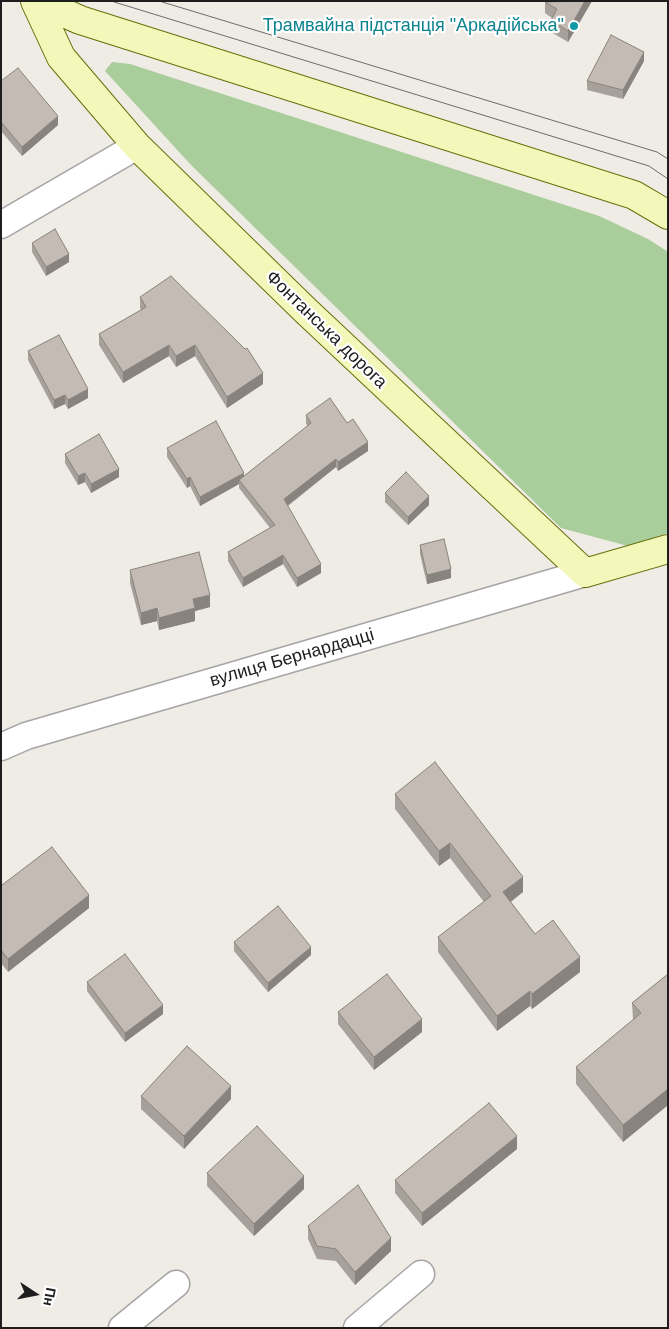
<!DOCTYPE html>
<html>
<head>
<meta charset="utf-8">
<style>
  body { margin:0 }
  #map { position:relative; width:669px; height:1329px; overflow:hidden; background:#efebe5; font-family:Helvetica,sans-serif }
  canvas { display:block }
  .frame { position:absolute; inset:0; border:2px solid #1e1e1e; pointer-events:none }
  .north { position:absolute; left:10px; top:1269px; width:50px; height:50px; -webkit-text-stroke:4px #fff; paint-order:stroke; rotate:101deg; font-size:14px; font-weight:700; line-height:20px; text-align:center; color:#1e1e1e }
  .north::after { content:''; display:block; margin:auto; width:18px; height:22px; background:#1e1e1e; clip-path:polygon(50% 0,100% 100%,50% 72%,0 100%) }
</style>
</head>
<body>
<div id="map">
<canvas width="669" height="1329"></canvas>
<div class="frame"></div>
<div class="north">Пн</div>
</div>
<script>
const c = document.querySelector('canvas').getContext('2d');
c.lineJoin = 'round';
function fillPath(path, color) { c.fillStyle = color; c.fill(path, 'evenodd'); }
const shape = rows => new Path2D(rows.map(r => 'M' + r).join(''));
function trace(path, color, width, dash) { c.strokeStyle = color; c.lineWidth = width; c.lineCap = dash ? 'butt' : 'round'; c.setLineDash(dash || []); c.stroke(path); }
function write(font, color, halo, rows, align = 'center') {
  c.font = font + ' Helvetica,sans-serif'; c.lineWidth = 4.5; c.setLineDash([]); c.textBaseline = 'middle'; c.strokeStyle = halo; c.fillStyle = color; for (const [text, x, y, turn = 0] of rows) {
    c.save(); c.translate(x, y); c.rotate((+turn || 0) * Math.PI / 180); c.textAlign = isNaN(turn) ? turn : align; if (halo) c.strokeText(text, 0, 0); c.fillText(text, 0, 0); c.restore();
  }
}
fillPath(shape([
  [112,62,130,64,599,216,648,239,668,252,668,533,628,546,561,528,191,165,105,71]
]), '#a9cd9b');
const street = shape([
  [1,225,137,146],
  [1,747,26,736,585,573],
  [122,1328,176,1284],
  [357,1328,421,1274]
]);
const secondary = shape([
  [35,1,61,57,137,146,305,310,585,573,668,549],
  [38,1,80,20,634,195,668,215]
]);
trace(street, '#a5a5a5', 29);
trace(secondary, '#667209', 30);
trace(street, '#fff', 26);
trace(secondary, '#f4f7ba', 28);
trace(shape([
  [111,1,649,166,668,179],
  [159,1,657,152,668,159]
]), '#6c6c6c', 1);
fillPath(shape([
  [545,1,592,1,568,42,551,32,551,20,552,18,545,13],
  [644,61,623,99,587,90,587,81],
  [1,81,58,125,22,156,1,131],
  [32,243,69,262,46,276,32,252],
  [140,297,263,384,227,408,195,356,176,367,169,356,123,383,99,345,99,334,141,310,140,308],
  [28,351,88,398,68,409,65,404,54,409,28,360],
  [306,415,347,423,368,451,338,471,336,467,288,506,321,573,297,587,283,564,243,587,228,561,228,552,270,528,239,488,239,484,200,506,190,486,187,488,167,457,167,448,244,476,308,426,306,424],
  [65,454,119,477,91,493,85,482,78,485,65,463],
  [385,493,429,505,408,525,385,502],
  [420,545,451,578,427,584,420,554],
  [130,570,210,607,195,611,195,621,159,630,157,621,141,625,130,583],
  [395,794,523,892,511,902,535,934,580,972,532,1009,530,1006,497,1031,438,952,438,937,484,902,450,858,439,866,395,809],
  [1,885,89,908,8,972,1,963],
  [234,942,311,955,268,992,234,951],
  [668,974,668,1105,623,1142,576,1084,576,1067,633,1020,632,1003],
  [87,982,163,1014,125,1042,87,991],
  [338,1012,422,1032,374,1070,338,1024],
  [141,1096,231,1099,184,1149,141,1109],
  [517,1149,422,1226,395,1193,395,1180],
  [207,1173,304,1189,254,1236,207,1186],
  [308,1226,391,1251,355,1285,336,1261,317,1259,308,1239]
]), '#a8a19b');
fillPath(shape([
  [585,1,592,1,568,42,568,31],
  [644,52,644,61,623,99,623,90],
  [58,116,58,125,22,156,22,147],
  [69,254,69,262,46,276,46,267],
  [169,345,169,356,123,383,123,372],
  [195,345,195,356,176,367,176,356],
  [263,373,263,384,227,408,227,397],
  [88,389,88,398,68,409,68,400],
  [65,395,65,404,54,409,54,400],
  [368,442,368,451,338,471,338,462],
  [336,459,336,467,284,508,284,499],
  [119,469,119,477,91,493,91,484],
  [85,473,85,482,78,485,78,476],
  [244,473,244,482,239,480,239,484,200,506,200,497],
  [190,477,190,486,187,488,187,479],
  [429,496,429,505,408,525,408,517],
  [283,555,283,564,243,587,243,578],
  [321,564,321,573,297,587,297,578],
  [451,569,451,578,427,584,427,575],
  [210,595,210,607,195,611,195,621,159,630,159,618,193,599],
  [157,608,157,621,141,625,141,613],
  [450,843,450,858,439,866,439,851],
  [523,877,523,892,503,907,503,892],
  [89,895,89,908,8,972,8,959],
  [311,947,311,955,268,992,268,983],
  [580,957,580,972,532,1009,532,994],
  [530,991,530,1006,497,1031,497,1016],
  [163,1005,163,1014,125,1042,125,1033],
  [422,1019,422,1032,374,1070,374,1057],
  [231,1086,231,1099,184,1149,184,1136],
  [668,1089,668,1105,623,1142,623,1125],
  [517,1136,517,1149,422,1226,422,1213],
  [304,1176,304,1189,254,1236,254,1224],
  [391,1238,391,1251,355,1285,355,1272]
]), '#88837e');
const building = shape([
  [585,1,568,31,551,20,557,9,545,2,585,1],
  [611,35,644,52,623,90,587,81,611,35],
  [18,68,58,116,22,147,1,122,1,81,18,68],
  [55,229,69,254,46,267,32,243,55,229],
  [171,276,245,349,247,348,263,373,227,397,195,345,176,356,169,345,123,372,99,334,146,307,140,297,171,276],
  [59,335,88,389,68,400,65,395,54,400,28,351,59,335],
  [330,398,347,423,353,419,368,442,338,462,336,459,284,499,321,564,297,578,283,555,243,578,228,552,275,525,239,480,311,423,306,415,330,398],
  [216,421,244,473,200,497,190,477,187,479,167,448,216,421],
  [99,434,119,469,91,484,85,473,78,476,65,454,99,434],
  [406,472,429,496,408,517,385,493,406,472],
  [444,539,451,569,427,575,420,545,444,539],
  [199,552,210,595,193,599,195,608,159,618,157,608,141,613,130,570,199,552],
  [435,762,523,877,503,892,535,934,553,920,580,957,532,994,530,991,497,1016,438,937,491,896,450,843,439,851,395,794,435,762],
  [52,847,89,895,8,959,1,950,1,885,2,885,52,847],
  [278,906,311,947,268,983,234,942,278,906],
  [125,954,163,1005,125,1033,87,982,125,954],
  [387,974,422,1019,374,1057,338,1012,387,974],
  [668,974,668,1089,623,1125,576,1067,641,1013,632,1003,668,974],
  [187,1046,231,1086,184,1136,141,1096,187,1046],
  [489,1103,517,1136,422,1213,395,1180,489,1103],
  [257,1126,304,1176,254,1224,207,1173,257,1126],
  [358,1185,391,1238,355,1272,336,1249,317,1246,308,1226,358,1185]
]);
fillPath(building, '#c3bbb4');
trace(building, '#88837e', 1);
for (const [x, y, r, color] of [
  [574,26,5,"#0f9aa8"]
]) { const dot = new Path2D(); dot.arc(x, y, r, 0, 2 * Math.PI); c.fillStyle = color; c.fill(dot); trace(dot, '#fff', 2); }
write('18px', '#0d838f', '#fff', [
  ["Трамвайна підстанція \"Аркадійська\"",564,26]
], 'right');
write('18px', '#1e1e1e', '#fff', [
  ["Фонтанська дорога",326,330,44],
  ["вулиця Бернардацці",292,658,-16]
]);
</script>
</body>
</html>
